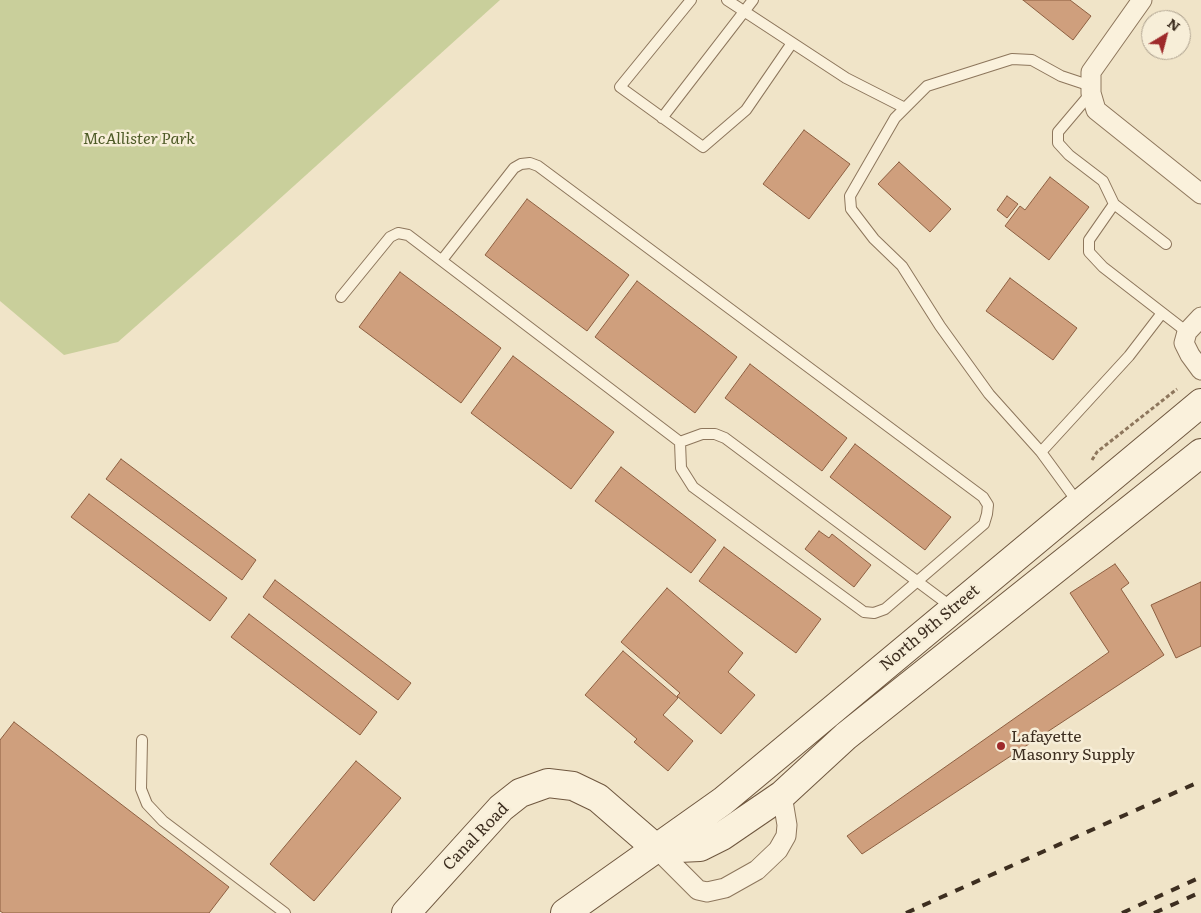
<!DOCTYPE html>
<html>
<head>
<meta charset="utf-8">
<style>
  body { margin:0 }
  #map { position:relative; width:1201px; height:913px; overflow:hidden; background:#f0e4c8; font-family:Literata,serif }
  canvas { display:block }
  .north { position:absolute; left:1141px; top:10px; width:50px; height:50px; box-sizing:border-box; background:#f7eed8; border:1px solid #ada18e; border-radius:50%; rotate:37deg; font-size:14px; font-weight:700; line-height:20px; text-align:center; color:#3d2e20 }
  .north::after { content:''; display:block; margin:auto; width:18px; height:22px; background:#9e2a2b; clip-path:polygon(50% 0,100% 100%,50% 72%,0 100%) }
</style>
</head>
<body>
<div id="map">
<canvas width="1201" height="913"></canvas>
<div class="north">N</div>
</div>
<script>
const c = document.querySelector('canvas').getContext('2d');
c.lineJoin = 'round';
function fillPath(path, color) { c.fillStyle = color; c.fill(path, 'evenodd'); }
const shape = rows => new Path2D(rows.map(r => 'M' + r).join(''));
function trace(path, color, width, dash) { c.strokeStyle = color; c.lineWidth = width; c.lineCap = dash ? 'butt' : 'round'; c.setLineDash(dash || []); c.stroke(path); }
function write(font, color, halo, rows, align = 'center') {
  c.font = font + ' Literata,serif'; c.lineWidth = 5; c.setLineDash([]); c.textBaseline = 'middle'; c.strokeStyle = halo; c.fillStyle = color; for (const [text, x, y, turn = 0] of rows) {
    c.save(); c.translate(x, y); c.rotate((+turn || 0) * Math.PI / 180); c.textAlign = isNaN(turn) ? turn : align; if (halo) c.strokeText(text, 0, 0); c.fillText(text, 0, 0); c.restore();
  }
}
fillPath(shape([
  [0,0,500,0,244,231,118,342,64,355,0,301]
]), '#c9cf9b');
const building = shape([
  [1023,0,1070,0,1091,16,1073,40,1023,0],
  [804,130,850,164,809,219,763,184,804,130],
  [899,162,951,209,930,232,878,184,899,162],
  [1050,177,1089,207,1049,260,1005,226,1020,206,1025,210,1050,177],
  [1007,196,1018,204,1007,218,997,210,1007,196],
  [527,199,629,275,587,331,485,255,527,199],
  [400,272,501,348,461,403,359,327,400,272],
  [1010,278,1077,328,1053,360,986,311,1010,278],
  [637,281,737,357,695,413,595,337,637,281],
  [513,356,614,432,571,489,471,413,513,356],
  [750,364,847,438,822,471,725,398,750,364],
  [855,444,951,517,925,550,830,477,855,444],
  [121,459,256,560,242,580,106,479,121,459],
  [621,467,716,540,691,573,595,501,621,467],
  [89,494,227,598,210,621,71,517,89,494],
  [819,531,829,538,832,534,871,565,854,587,805,549,819,531],
  [724,547,821,619,796,653,699,581,724,547],
  [1115,564,1129,583,1121,589,1164,655,862,854,847,836,1109,652,1070,593,1115,564],
  [275,580,411,683,398,700,263,597,275,580],
  [1201,582,1201,646,1176,658,1151,605,1201,582],
  [667,588,743,653,728,672,755,695,721,734,677,696,680,693,621,642,667,588],
  [249,614,377,712,360,735,231,637,249,614],
  [623,651,678,698,663,715,693,741,668,771,634,742,637,739,585,695,623,651],
  [14,722,229,887,209,913,3,913,0,911,0,740,14,722],
  [356,761,401,798,314,901,270,864,356,761]
]);
fillPath(building, '#cf9f7d');
trace(building, '#8d5f41', 1);
const service = shape([
  [691,0,620,87,703,147,746,110,792,43],
  [727,0,846,78,905,108],
  [1091,93,1058,132,1058,143,1069,155,1103,181,1114,204,1089,240,1089,252,1103,267,1187,332],
  [662,118,753,0],
  [1114,204,1166,244],
  [442,260,514,168,521,164,530,163,538,166,983,497,988,505,987,514,984,524,885,609,874,613,864,612,693,487,681,468,680,442],
  [341,297,390,237,398,233,408,235,680,442,702,434,715,434,725,438,953,608],
  [1041,452,989,394,940,326,902,266,874,239,851,209,850,196,895,118,927,86,1012,59,1032,60,1061,76,1091,86],
  [1079,504,1041,452,1129,356,1162,313],
  [142,740,141,789,147,804,163,821,285,913]
]);
const minor = shape([
  [1142,0,1091,72,1091,93,1096,110,1201,194],
  [1201,317,1187,332,1184,343,1190,355,1201,370],
  [657,849,698,890,707,892,725,888,757,870,778,850,786,836,787,825,782,795]
]);
const secondary = shape([
  [657,849,700,847,722,836,782,795,846,736,1201,453],
  [406,913,501,808,520,793,548,783,573,786,598,798,657,849],
  [565,913,723,801,1201,403]
]);
trace(service, '#8d765c', 12);
trace(minor, '#8d765c', 21);
trace(secondary, '#6f573f', 30);
trace(shape([
  [1092,460,1097,452,1177,389]
]), '#8d765c', 3, [4, 2.5]);
trace(service, '#faf1dc', 10);
trace(minor, '#faf1dc', 19);
trace(secondary, '#faf1dc', 28);
trace(shape([
  [906,913,1201,781],
  [1122,913,1201,877],
  [1154,913,1201,892]
]), '#3d2e20', 4, [9, 9]);
for (const [x, y, r, color] of [
  [1001,746,5,"#9e2a2b"]
]) { const dot = new Path2D(); dot.arc(x, y, r, 0, 2 * Math.PI); c.fillStyle = color; c.fill(dot); trace(dot, '#f7eed8', 2); }
write('italic 16px', '#4d5a26', '#f7eed8', [
  ["McAllister Park",139,139]
]);
write('16px', '#3d2e20', '#f7eed8', [
  ["North 9th Street",930,628,-40],
  ["Canal Road",476,837,-46]
]);
write('16px', '#3d2e20', '#f7eed8', [
  ["Lafayette",1011,737],
  ["Masonry Supply",1011,755]
], 'left');
</script>
</body>
</html>
